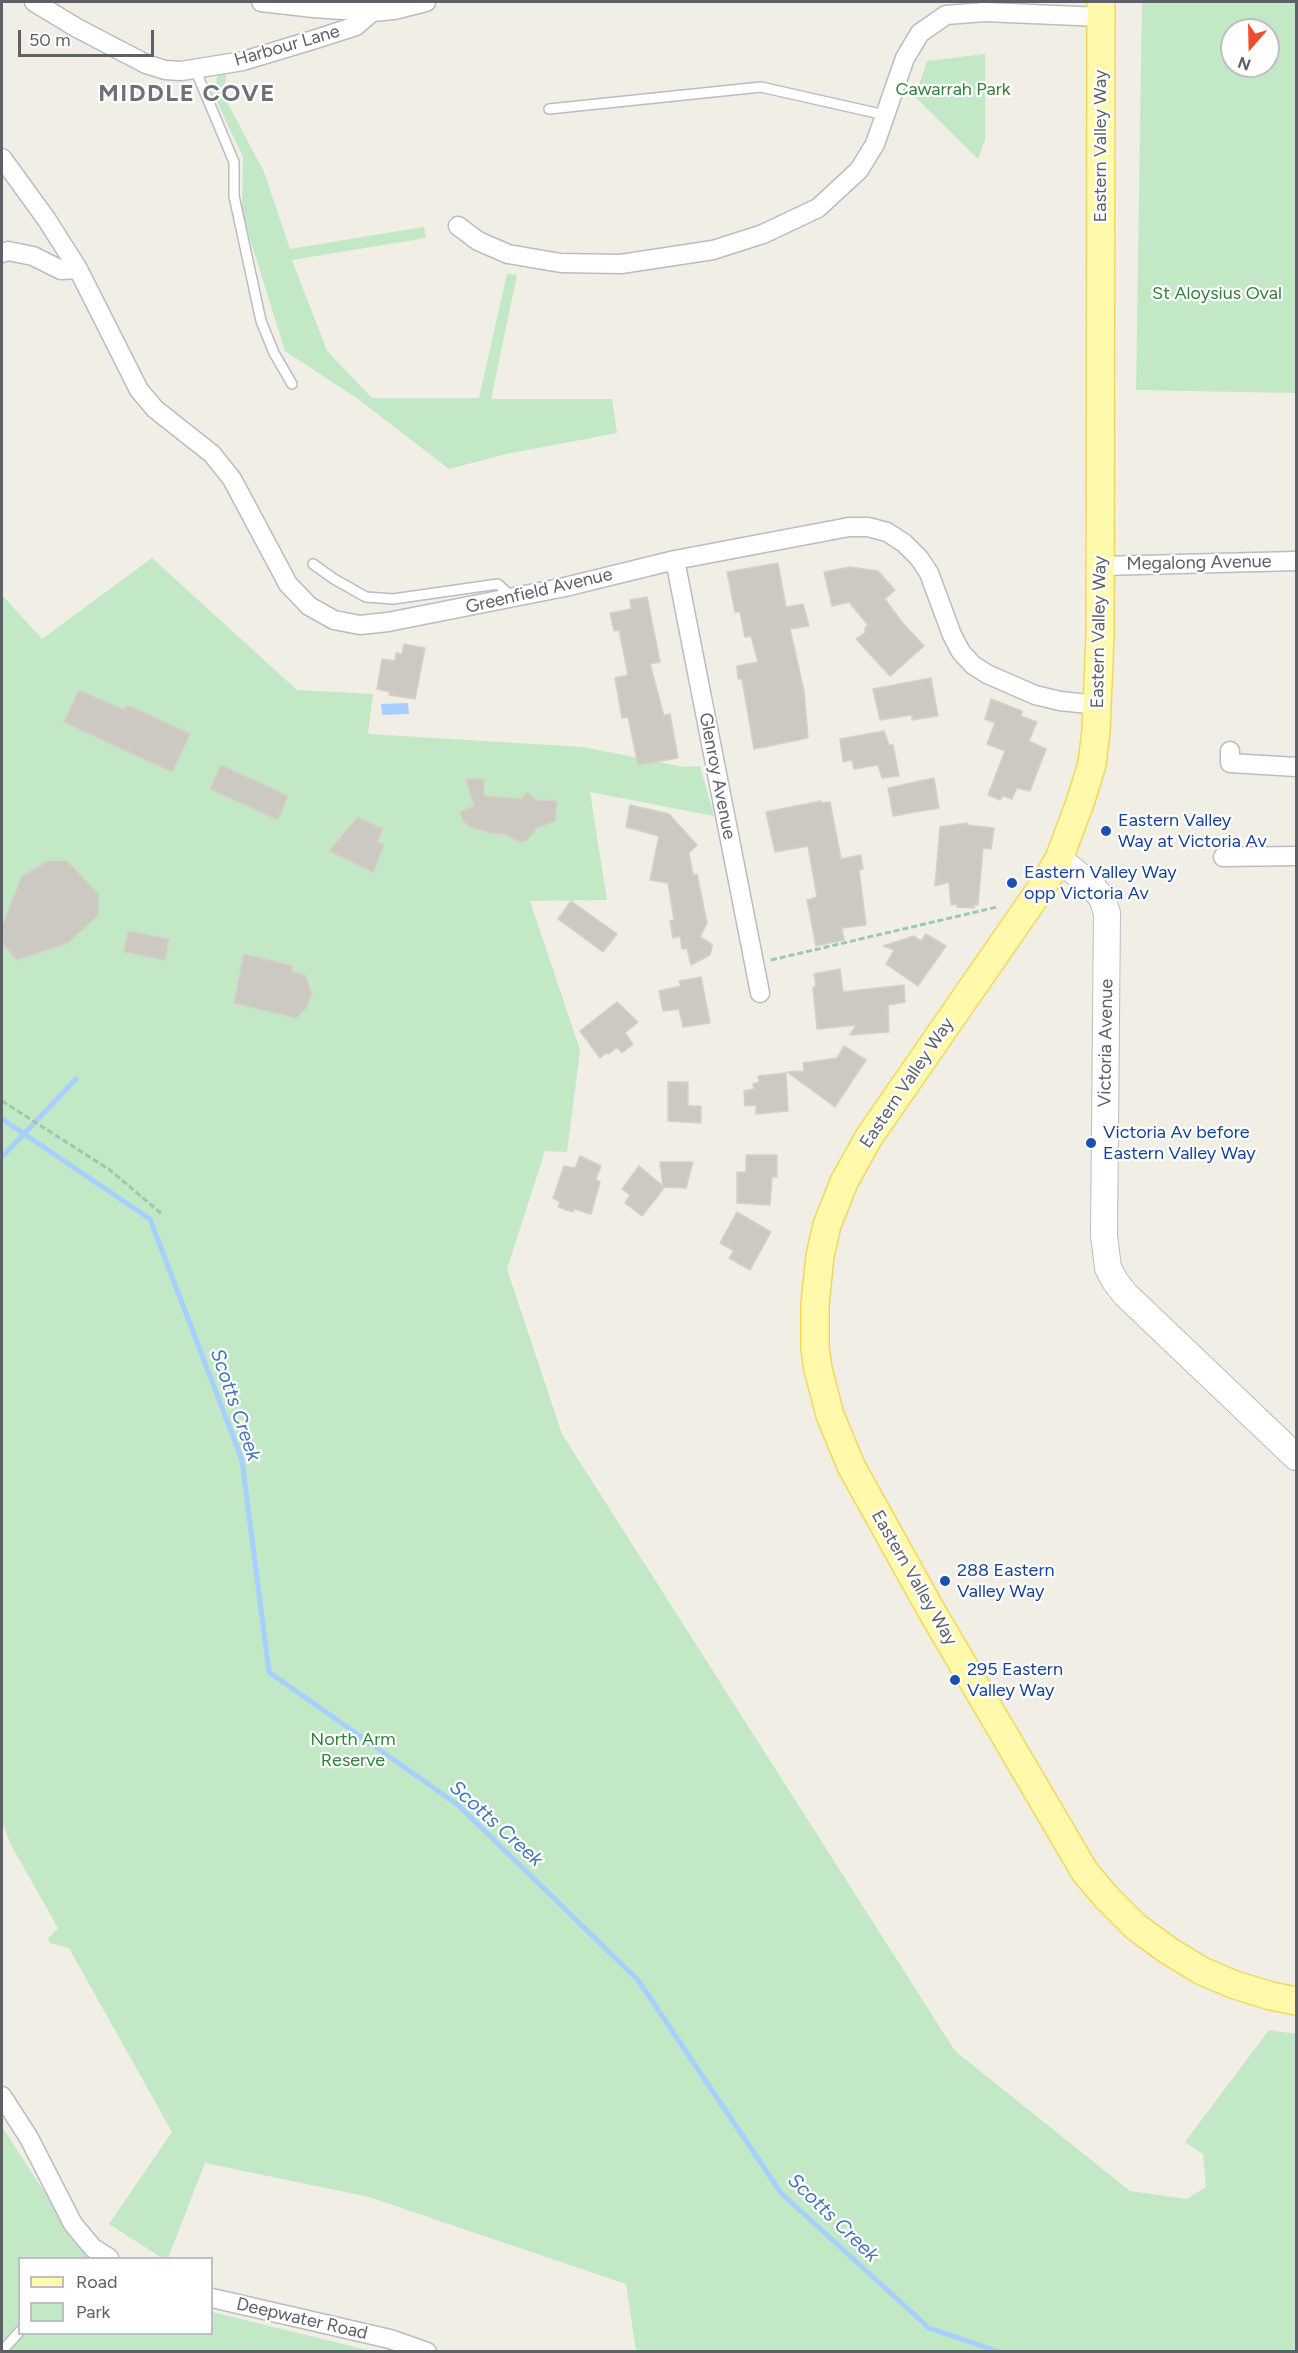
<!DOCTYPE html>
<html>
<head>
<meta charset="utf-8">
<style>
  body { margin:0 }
  #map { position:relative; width:1298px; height:2353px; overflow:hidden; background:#f0eee5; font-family:Figtree,sans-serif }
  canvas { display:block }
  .frame { position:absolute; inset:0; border:3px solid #5d6066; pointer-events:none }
  .legend { position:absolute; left:18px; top:2257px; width:195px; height:78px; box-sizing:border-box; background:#fff; border:2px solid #bebfc2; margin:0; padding:8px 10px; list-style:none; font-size:18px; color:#5d6066 }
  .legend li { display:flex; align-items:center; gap:12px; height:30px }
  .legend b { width:30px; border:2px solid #bebfc2 }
  .north { position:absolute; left:1220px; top:18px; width:60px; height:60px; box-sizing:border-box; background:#fff; border:2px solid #bebfc2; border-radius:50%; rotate:200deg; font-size:16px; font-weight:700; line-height:24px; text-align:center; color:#5d6066 }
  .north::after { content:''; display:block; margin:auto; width:21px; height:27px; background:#ed4e2e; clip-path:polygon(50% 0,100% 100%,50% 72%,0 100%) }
  .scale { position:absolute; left:18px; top:30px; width:136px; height:27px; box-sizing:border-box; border:3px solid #5d6066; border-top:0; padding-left:8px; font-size:18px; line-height:21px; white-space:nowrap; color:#5d6066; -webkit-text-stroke:4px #fff; paint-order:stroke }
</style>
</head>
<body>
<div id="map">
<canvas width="1298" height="2353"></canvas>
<div class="frame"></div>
<ul class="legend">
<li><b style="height:8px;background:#fff9ab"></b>Road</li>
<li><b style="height:16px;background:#c2e8c5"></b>Park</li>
</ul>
<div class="north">N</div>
<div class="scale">50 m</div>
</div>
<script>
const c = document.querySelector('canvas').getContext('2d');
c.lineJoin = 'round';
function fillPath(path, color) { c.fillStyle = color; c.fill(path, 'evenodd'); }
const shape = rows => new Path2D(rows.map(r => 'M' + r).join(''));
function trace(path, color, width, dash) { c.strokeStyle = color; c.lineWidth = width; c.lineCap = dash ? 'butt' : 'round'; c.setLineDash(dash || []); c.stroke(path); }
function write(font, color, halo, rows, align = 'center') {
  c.font = font + ' Figtree,sans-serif'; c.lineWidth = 4.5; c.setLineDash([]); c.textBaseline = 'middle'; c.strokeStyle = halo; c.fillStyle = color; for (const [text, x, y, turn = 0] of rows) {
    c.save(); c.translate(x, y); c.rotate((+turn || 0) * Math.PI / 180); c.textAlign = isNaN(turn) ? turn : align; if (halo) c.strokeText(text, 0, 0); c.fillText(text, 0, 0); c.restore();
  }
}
fillPath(shape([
  [1142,2,1296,2,1296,393,1136,390],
  [1232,30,1268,30,1268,66,1232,66],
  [985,54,985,140,978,159,915,97,927,61],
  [226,71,225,98,264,172,290,249,424,227,426,238,292,260,327,351,372,398,479,398,507,274,517,275,491,399,612,399,617,433,506,454,449,469,358,399,285,351,242,213,243,157,213,93,218,74],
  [152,558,297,690,373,694,368,734,583,747,684,767,700,766,714,816,590,792,607,900,530,901,580,1050,567,1152,545,1151,507,1269,562,1434,955,2051,1130,2191,1187,2199,1206,2187,1203,2154,1185,2142,1269,2030,1296,2034,1296,2351,636,2351,626,2284,369,2197,205,2163,168,2258,162,2258,109,2224,172,2132,69,1948,50,1943,48,1938,58,1928,11,1845,2,1822,2,595,42,639],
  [2,2127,81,2248,95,2258,20,2258,20,2334,212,2334,212,2312,371,2351,2,2351]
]), '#c2e8c5');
fillPath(shape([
  [408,703,409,714,382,715,381,704]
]), '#a6d0ff');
trace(shape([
  [2,1119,150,1219,242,1460,269,1672,458,1805,638,1980,781,2193,929,2328,1000,2352],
  [2,1157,76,1079]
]), '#a6d0ff', 5);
const building = shape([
  [778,563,786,607,803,604,809,626,790,629,804,691,808,738,754,749,742,679,738,679,737,666,758,662,751,636,745,637,740,612,735,612,727,572,778,563],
  [850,567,878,571,895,590,885,599,901,621,924,646,890,676,856,639,866,632,864,629,868,625,849,602,832,606,824,572,850,567],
  [647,597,660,662,650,664,664,716,670,714,678,758,638,765,628,717,622,718,615,678,628,675,619,630,614,631,610,613,631,609,630,600,647,597],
  [404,644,425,648,415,699,389,695,390,692,377,689,382,659,395,661,396,653,402,654,404,644],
  [931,678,938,716,912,720,912,715,880,720,873,689,931,678],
  [79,690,124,710,127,705,190,734,172,772,64,722,79,690],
  [991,699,1022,711,1021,716,1037,722,1029,741,1046,749,1030,791,1017,788,1012,799,1003,796,1000,800,988,795,1005,751,987,744,995,723,985,719,991,699],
  [884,731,889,745,893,745,899,776,882,778,878,765,854,769,852,760,843,762,840,739,884,731],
  [221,765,288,796,278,820,210,789,221,765],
  [934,778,939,808,893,816,888,788,934,778],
  [466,779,484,779,484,796,521,799,527,792,536,800,557,801,555,821,537,828,527,840,520,842,505,834,491,833,470,827,463,821,460,812,474,806,466,779],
  [821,801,821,803,830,802,841,859,861,855,863,869,859,870,866,925,842,928,844,940,816,946,807,900,817,897,808,846,775,852,766,812,821,801],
  [630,805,669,814,697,845,689,853,693,875,697,874,707,923,700,937,712,944,712,947,710,955,691,965,687,948,682,949,680,936,673,938,670,921,674,920,668,883,650,880,659,836,626,827,630,805],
  [358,817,383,829,377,842,384,845,373,872,329,851,358,817],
  [967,823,967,825,994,828,991,849,983,848,978,905,974,905,974,908,957,907,957,904,951,905,949,882,935,886,940,827,967,823],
  [48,861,67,861,99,895,98,915,68,943,17,960,2,943,2,926,22,876,48,861],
  [571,901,617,934,603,952,558,919,571,901],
  [128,931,169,939,165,960,124,952,128,931],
  [926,934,946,946,918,986,886,964,894,950,883,946,914,936,921,941,926,934],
  [244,954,293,966,292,972,305,975,312,994,306,1008,296,1018,234,1003,244,954],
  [840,969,843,992,904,985,905,1002,888,1005,889,1032,850,1035,856,1025,817,1029,813,987,816,986,814,974,840,969],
  [701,977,710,1023,683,1027,679,1009,663,1011,659,991,681,986,679,981,701,977],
  [617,1002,638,1022,625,1033,633,1044,622,1053,617,1047,609,1054,606,1053,600,1058,580,1031,617,1002],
  [844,1046,866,1060,835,1107,787,1072,804,1071,803,1063,837,1058,844,1046],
  [786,1073,788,1111,756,1114,756,1105,745,1106,744,1091,754,1089,753,1084,759,1082,758,1076,786,1073],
  [668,1082,688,1082,688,1106,701,1106,701,1123,668,1121,668,1082],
  [746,1155,777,1155,777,1177,772,1177,770,1205,737,1203,737,1172,746,1172,746,1155],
  [580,1156,601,1166,596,1179,600,1182,591,1214,574,1209,573,1212,558,1207,560,1202,553,1198,564,1166,575,1168,580,1156],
  [660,1162,693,1162,686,1188,665,1187,642,1216,625,1203,630,1195,622,1189,639,1166,663,1186,660,1162],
  [737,1212,771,1232,750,1270,729,1258,734,1251,720,1243,737,1212]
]);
fillPath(building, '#cbc9c2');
trace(building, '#d5d1c4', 1.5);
const lane = shape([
  [195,69,234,162,234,196,261,321,274,353,292,384],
  [549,109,761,87,885,115],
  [313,564,334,579,366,597,393,599,498,584,513,598],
  [2,2351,20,2331]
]);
const street = shape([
  [34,2,77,28,146,64,165,70,181,71,243,61,316,39,356,26,372,12],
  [261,2,314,8,372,12,394,10,426,2],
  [2,158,47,220,78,269,139,390,155,409,212,454,232,479,288,584,309,606,334,620,360,625,388,622,565,587,675,560,849,527,868,527,887,532,904,543,919,558,929,573,952,635,961,652,973,665,987,674,1035,695,1060,701,1098,705],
  [458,226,478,241,508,254,561,263,621,264,713,250,763,234,818,208,859,170,875,144,905,58,920,33,946,15,985,12,1101,17],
  [2,253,8,251,33,256,61,270,78,269],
  [675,560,760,993],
  [1101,566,1296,561],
  [1230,751,1230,763,1296,767],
  [1223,857,1296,856],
  [2,2096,29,2138,73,2224,93,2248,109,2258],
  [212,2298,390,2339,427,2352]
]);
const secondary = shape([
  [1059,859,1092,886,1102,898,1107,913,1104,1235,1108,1268,1115,1281,1125,1294,1296,1457]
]);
const primary = shape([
  [1101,2,1100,635,1096,731,1092,764,1081,800,1059,859,1042,887,869,1137,844,1182,827,1225,820,1256,815,1304,815,1348,818,1369,830,1415,851,1466,931,1610,1085,1872,1107,1898,1136,1927,1169,1951,1202,1971,1235,1985,1271,1996,1296,2001]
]);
trace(lane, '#babcc1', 12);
trace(street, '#babcc1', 21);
trace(secondary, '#bbbdc3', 28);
trace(primary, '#f4d75a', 30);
trace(shape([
  [771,960,997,907],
  [2,1101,110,1170,163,1215]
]), '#9ac9ac', 3, [6, 3]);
trace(lane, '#fff', 9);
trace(street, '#fff', 18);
trace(secondary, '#fff', 26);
trace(primary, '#fff9ab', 27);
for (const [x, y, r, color] of [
  [1106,831,6,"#1a4fb4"],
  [1012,883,6,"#1a4fb4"],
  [1091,1143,6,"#1a4fb4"],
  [945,1581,6,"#1a4fb4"],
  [955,1680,6,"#1a4fb4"]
]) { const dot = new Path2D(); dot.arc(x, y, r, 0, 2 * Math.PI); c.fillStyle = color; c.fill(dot); trace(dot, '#fff', 2); }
write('18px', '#5d6066', '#fff', [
  ["Harbour Lane",287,46,-16],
  ["Eastern Valley Way",1101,146,-90],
  ["Megalong Avenue",1199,563,-1],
  ["Greenfield Avenue",539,591,-13],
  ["Eastern Valley Way",1099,632,-89],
  ["Glenroy Avenue",717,776,79],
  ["Victoria Avenue",1106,1043,-89],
  ["Eastern Valley Way",907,1083,-56],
  ["Eastern Valley Way",914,1578,60],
  ["Deepwater Road",302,2319,13]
]);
write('18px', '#31813c', '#fff', [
  ["Cawarrah Park",953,90],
  ["St Aloysius Oval",1217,294],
  ["North Arm",353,1740],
  ["Reserve",353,1761]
]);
write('18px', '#164399', '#fff', [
  ["Eastern Valley",1118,821],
  ["Way at Victoria Av",1118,842],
  ["Eastern Valley Way",1024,873],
  ["opp Victoria Av",1024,894],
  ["Victoria Av before",1103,1133],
  ["Eastern Valley Way",1103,1154],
  ["288 Eastern",957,1571],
  ["Valley Way",957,1592],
  ["295 Eastern",967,1670],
  ["Valley Way",967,1691]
], 'left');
write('italic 20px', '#4273bd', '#fff', [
  ["Scotts Creek",235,1405,71],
  ["Scotts Creek",496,1824,42],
  ["Scotts Creek",833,2218,44]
]);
c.letterSpacing = '1.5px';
write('bold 24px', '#6e7278', '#fff', [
  ["MIDDLE COVE",187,94]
]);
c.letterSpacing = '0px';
</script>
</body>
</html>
